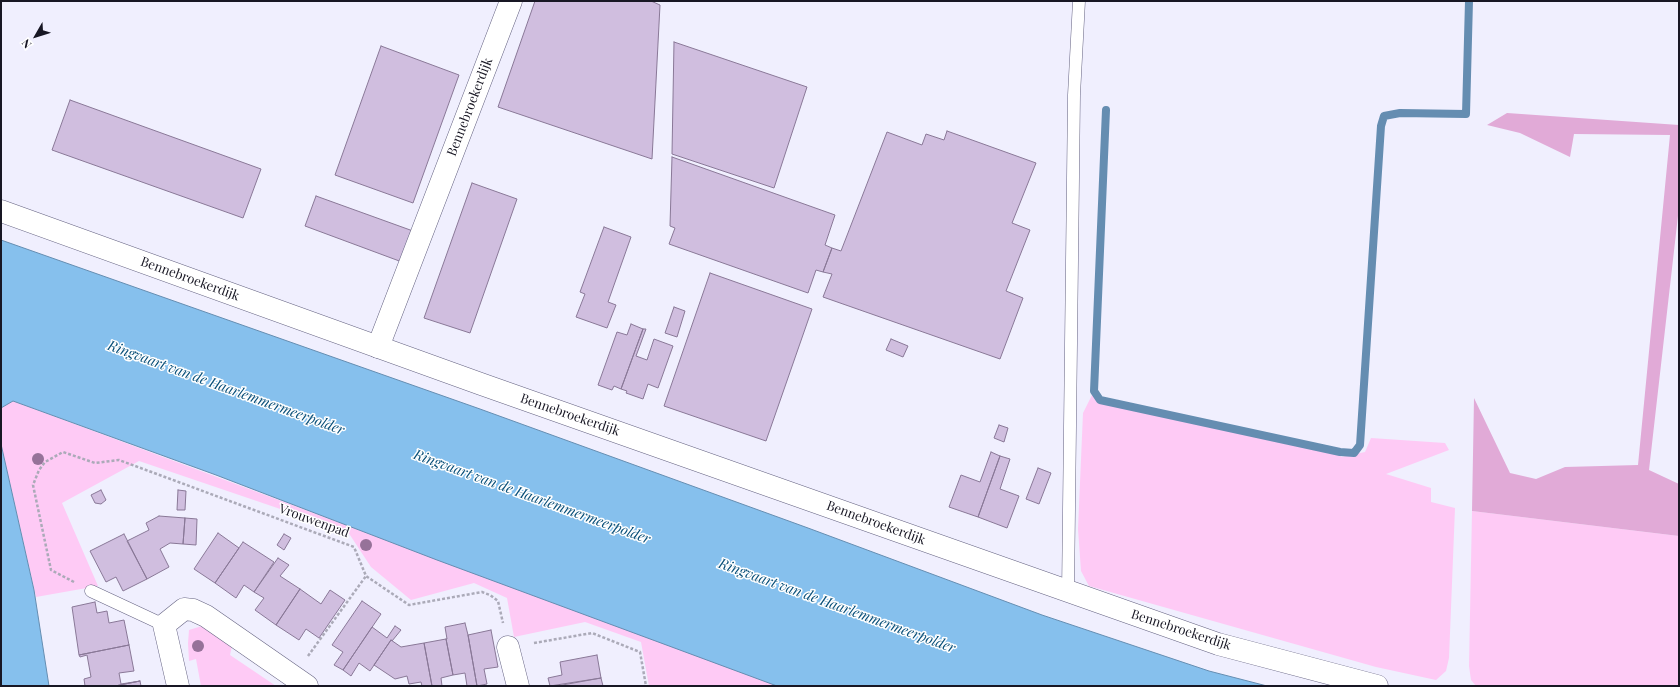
<!DOCTYPE html>
<html>
<head>
<meta charset="utf-8">
<style>
  body { margin:0 }
  #map { position:relative; width:1680px; height:687px; overflow:hidden; background:#f0effe; font-family:"Playfair Display",serif }
  canvas { display:block }
  .frame { position:absolute; inset:0; border:2px solid #181724; pointer-events:none }
  .north { position:absolute; left:16px; top:16px; width:40px; height:40px; -webkit-text-stroke:3px #fff; paint-order:stroke; rotate:231deg; font-size:11px; font-weight:700; line-height:16px; text-align:center; color:#181724 }
  .north::after { content:''; display:block; margin:auto; width:14px; height:18px; background:#181724; clip-path:polygon(50% 0,100% 100%,50% 72%,0 100%) }
</style>
</head>
<body>
<div id="map">
<canvas width="1680" height="687"></canvas>
<div class="frame"></div>
<div class="north">N</div>
</div>
<script>
const c = document.querySelector('canvas').getContext('2d');
c.lineJoin = 'round';
function fillPath(path, color) { c.fillStyle = color; c.fill(path, 'evenodd'); }
const shape = rows => new Path2D(rows.map(r => 'M' + r).join(''));
function trace(path, color, width, dash) { c.strokeStyle = color; c.lineWidth = width; c.lineCap = dash ? 'butt' : 'round'; c.setLineDash(dash || []); c.stroke(path); }
function write(font, color, halo, rows, align = 'center') {
  c.font = font + ' "Playfair Display",serif'; c.lineWidth = 3; c.setLineDash([]); c.textBaseline = 'middle'; c.strokeStyle = halo; c.fillStyle = color; for (const [text, x, y, turn = 0] of rows) {
    c.save(); c.translate(x, y); c.rotate((+turn || 0) * Math.PI / 180); c.textAlign = isNaN(turn) ? turn : align; if (halo) c.strokeText(text, 0, 0); c.fillText(text, 0, 0); c.restore();
  }
}
fillPath(shape([
  [1094,391,1100,400,1340,452,1341,457,1365,452,1371,438,1445,443,1449,450,1386,474,1431,488,1431,502,1455,508,1449,658,1446,671,1436,680,1376,667,1089,586,1081,571,1078,529,1083,413],
  [13,401,531,594,780,686,649,686,641,642,585,622,514,637,507,598,474,583,411,600,371,567,348,532,139,461,62,503,98,586,36,597,1,444,1,408],
  [1472,511,1679,536,1679,686,1476,686,1471,680,1469,666],
  [202,626,232,646,230,655,276,686,201,686,196,659,189,661,188,643,189,630]
]), '#fecaf5');
fillPath(shape([
  [1507,113,1679,125,1679,207,1649,470,1679,484,1679,536,1472,511,1474,398,1510,473,1536,479,1565,467,1638,465,1670,135,1574,134,1570,157,1520,133,1487,125]
]), '#e1aad7');
const water = shape([
  [1,240,480,409,808,528,1042,615,1209,671,1267,686,777,686,437,560,216,475,13,401,1,408,1,240],
  [1,444,34,590,49,686,1,686,1,444]
]);
fillPath(water, '#86c0ed');
trace(water, '#658db1', 1);
trace(shape([
  [1106,110,1094,391,1100,400,1340,452,1354,453,1360,445,1381,126,1384,116,1400,113,1466,114,1469,1]
]), '#658db1', 8);
const building = shape([
  [535,1,651,1,660,5,652,159,498,107,535,1],
  [674,42,807,87,774,188,672,154,674,42],
  [381,46,459,75,413,203,335,175,381,46],
  [70,100,261,169,243,218,52,150,70,100],
  [947,131,1036,163,1012,223,1030,230,1006,291,1023,298,1000,359,823,297,832,274,823,272,832,248,841,251,887,132,922,145,926,134,944,140,947,131],
  [672,157,835,215,825,245,832,248,823,272,816,270,808,293,669,244,675,228,670,226,672,157],
  [472,183,517,199,470,333,424,318,472,183],
  [316,196,413,231,402,262,305,226,316,196],
  [604,227,631,237,608,302,616,305,607,328,576,317,585,294,580,292,604,227],
  [710,273,812,309,766,441,664,406,710,273],
  [674,307,685,311,677,337,665,333,674,307],
  [631,324,643,329,621,389,614,386,612,390,598,385,617,332,627,335,631,324],
  [643,329,646,329,636,356,647,360,654,339,673,346,658,388,648,384,643,399,626,393,627,391,621,389,643,329],
  [891,339,908,346,903,357,886,350,891,339],
  [999,425,1008,428,1004,442,994,438,999,425],
  [991,452,1000,456,978,517,949,507,961,475,980,482,991,452],
  [1000,456,1010,459,1000,489,1019,496,1007,528,978,517,1000,456],
  [1038,468,1051,473,1039,504,1026,499,1038,468],
  [101,490,106,500,101,504,95,503,91,495,101,490],
  [178,490,186,491,185,510,177,510,178,490],
  [159,516,185,518,183,544,170,543,160,549,169,567,147,579,127,541,149,530,146,523,159,516],
  [185,518,197,519,196,545,183,544,185,518],
  [218,533,239,548,215,583,194,569,218,533],
  [124,534,147,579,123,591,116,577,106,582,90,551,124,534],
  [284,534,291,538,284,550,277,545,284,534],
  [243,542,274,562,254,592,244,585,236,598,215,583,243,542],
  [278,558,289,565,280,576,300,589,276,625,255,610,264,598,254,592,278,558],
  [300,589,321,604,330,590,345,600,319,638,306,629,299,640,276,625,300,589],
  [362,601,381,614,343,670,334,665,343,652,332,645,362,601],
  [95,602,97,613,107,611,109,623,124,620,129,645,79,655,72,607,95,602],
  [465,623,468,635,477,686,467,686,465,673,453,675,446,639,447,639,445,627,465,623],
  [395,626,401,630,392,641,391,640,370,671,359,663,351,676,343,670,372,627,387,638,395,626],
  [491,630,498,667,484,669,487,684,477,686,468,635,491,630],
  [446,639,453,675,441,678,442,686,432,686,424,643,446,639],
  [391,640,401,647,424,643,432,686,422,686,421,682,409,684,407,676,395,679,374,665,391,640],
  [129,645,134,671,119,673,121,684,140,681,115,686,85,686,84,679,91,677,87,655,80,657,79,655,129,645],
  [597,655,601,678,550,686,548,678,562,675,560,662,597,655],
  [601,678,603,686,557,686,601,678],
  [140,681,141,686,115,686,140,681]
]);
fillPath(building, '#d0bedf');
trace(building, '#897897', 1);
const service = shape([
  [91,591,164,625],
  [1068,592,1074,95,1079,1]
]);
const minor = shape([
  [378,347,511,1],
  [508,647,518,686],
  [178,686,164,625,184,609,193,610,206,616,307,686]
]);
const tertiary = shape([
  [1,211,481,384,1218,644,1377,686]
]);
trace(service, '#656382', 13);
trace(minor, '#656382', 23);
trace(tertiary, '#656382', 23);
trace(shape([
  [74,582,51,570,33,485,39,470,45,462,63,452,95,463,119,460,354,547,366,576,409,605,482,592,490,595,498,601,503,623],
  [534,643,592,633,640,652,646,686],
  [308,656,366,576]
]), '#abaab8', 2.5, [3, 2]);
trace(service, '#fff', 12);
trace(minor, '#fff', 22);
trace(tertiary, '#fff', 22);
c.fillStyle = '#967299';
for (const [x, y] of [
  [38,459],
  [366,545],
  [198,646]
]) { c.beginPath(); c.arc(x, y, 6, 0, 2 * Math.PI); c.fill(); }
write('13px', '#181724', '#fff', [
  ["Bennebroekerdijk",470,107,-69],
  ["Bennebroekerdijk",190,279,20],
  ["Bennebroekerdijk",570,415,19],
  ["Vrouwenpad",314,521,20],
  ["Bennebroekerdijk",876,523,20],
  ["Bennebroekerdijk",1181,630,18]
]);
write('italic 14px', '#084f79', '#fff', [
  ["Ringvaart van de Haarlemmermeerpolder",226,388,20],
  ["Ringvaart van de Haarlemmermeerpolder",532,497,20],
  ["Ringvaart van de Haarlemmermeerpolder",837,606,20]
]);
</script>
</body>
</html>
